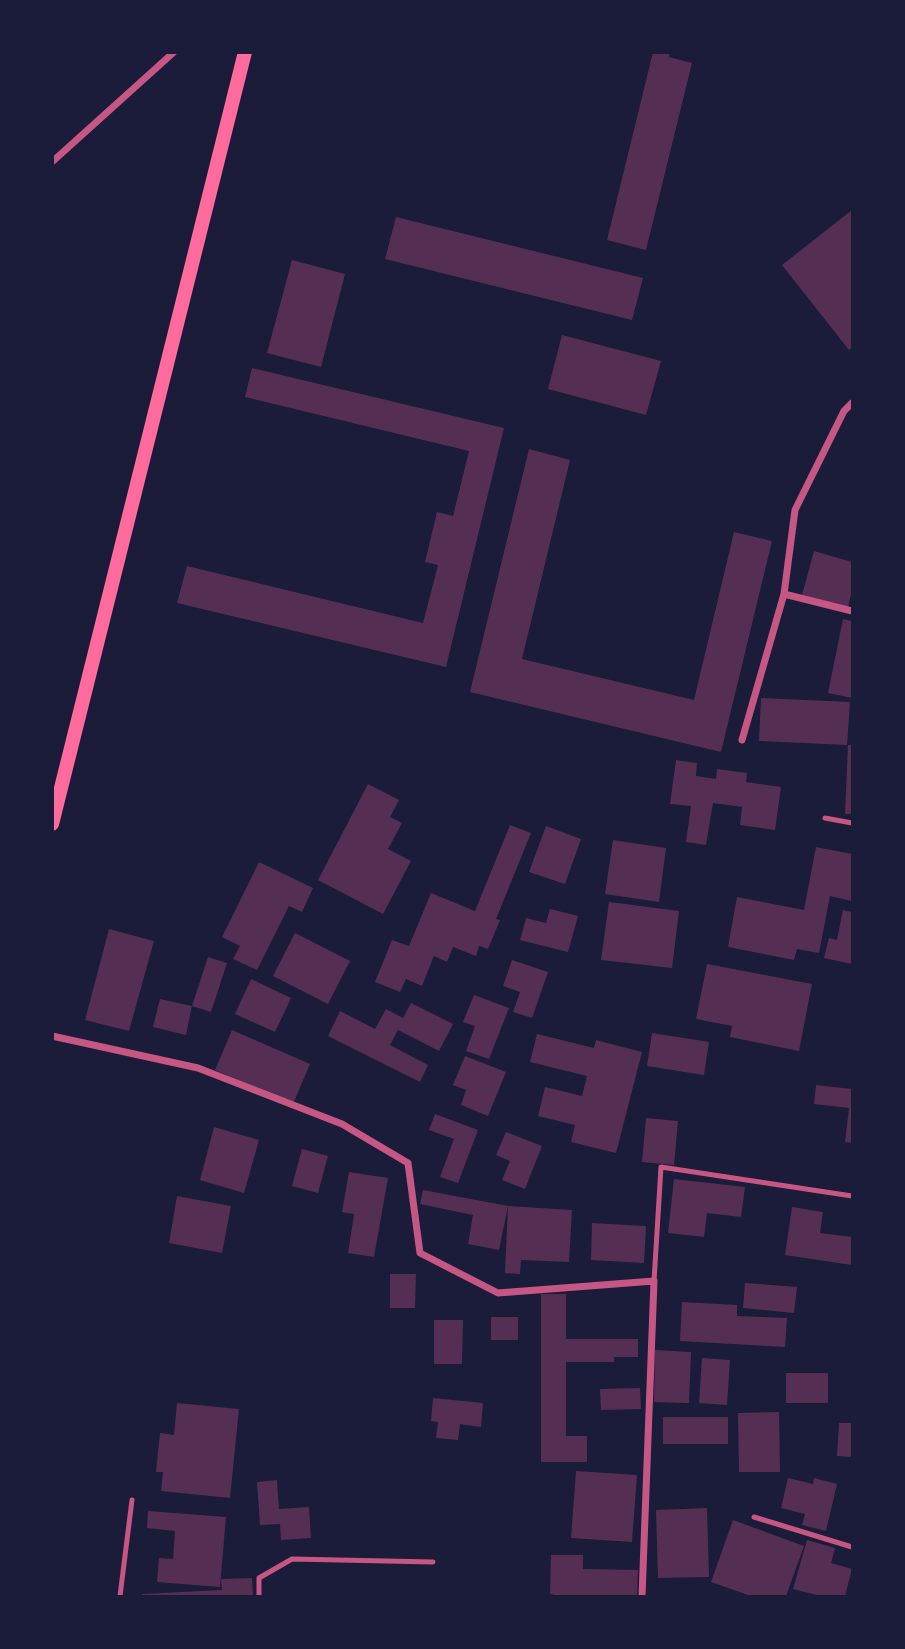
<!DOCTYPE html>
<html>
<head>
<meta charset="utf-8">
<style>
  body { margin:0 }
  #map { position:relative; width:905px; height:1649px; overflow:hidden; background:#1b1b3a; font-family:"Varela Round",sans-serif }
  canvas { display:block }
  .frame { position:absolute; inset:0; border:54px solid #1b1b3a; pointer-events:none }
</style>
</head>
<body>
<div id="map">
<canvas width="905" height="1649"></canvas>
<div class="frame"></div>
</div>
<script>
const c = document.querySelector('canvas').getContext('2d');
c.lineJoin = 'round';
function fillPath(path, color) { c.fillStyle = color; c.fill(path, 'evenodd'); }
const shape = rows => new Path2D(rows.map(r => 'M' + r).join(''));
function trace(path, color, width, dash) { c.strokeStyle = color; c.lineWidth = width; c.lineCap = dash ? 'butt' : 'round'; c.setLineDash(dash || []); c.stroke(path); }
fillPath(shape([
  [653,52,670,52,669,57,692,63,646,250,607,240],
  [852,210,852,347,849,350,782,265],
  [396,217,643,278,632,320,385,259],
  [292,260,345,274,321,367,267,353],
  [562,335,661,361,646,415,548,389],
  [252,368,504,428,446,667,177,603,187,566,423,623,438,565,425,562,437,512,453,516,469,451,245,397],
  [529,449,570,460,522,659,694,700,734,532,772,541,721,752,470,692],
  [814,551,852,562,852,590,848,607,802,595],
  [843,619,852,621,852,698,828,693],
  [761,698,850,702,847,745,759,741],
  [848,745,852,745,852,814,845,814],
  [676,760,697,763,696,776,716,779,717,769,747,773,746,782,781,787,775,830,740,825,742,807,713,803,706,845,686,842,691,806,670,804],
  [368,784,399,800,390,817,402,823,388,849,411,861,383,914,318,880],
  [510,825,531,833,496,919,500,920,488,949,479,946,476,956,453,947,447,962,434,956,422,986,406,979,400,992,375,982,392,940,409,946,431,893,475,911],
  [546,826,581,839,565,884,529,872],
  [613,840,666,848,659,902,605,894],
  [816,847,852,854,852,901,830,896,819,953,797,949,794,960,728,947,737,897,804,910],
  [259,862,313,888,302,912,289,906,257,970,233,959,240,946,222,937],
  [609,902,679,911,672,968,601,960],
  [550,909,578,916,568,952,520,940,526,918,546,923],
  [843,910,852,912,852,964,824,958,829,938,837,940],
  [109,929,154,941,129,1031,85,1020],
  [295,933,350,961,328,1004,273,976],
  [208,957,227,963,211,1012,192,1006,186,1035,153,1027,160,999,192,1006],
  [512,960,548,972,532,1018,513,1012,520,992,503,986],
  [707,964,812,984,799,1051,730,1037,732,1026,696,1019],
  [251,979,291,998,275,1032,235,1014],
  [474,995,509,1008,489,1059,466,1051,475,1026,463,1022],
  [411,1003,453,1024,439,1051,398,1030,390,1045,428,1065,420,1082,328,1036,340,1011,375,1029,386,1009,403,1018],
  [232,1030,310,1064,293,1104,215,1070],
  [652,1033,709,1042,704,1075,647,1066],
  [537,1034,594,1048,596,1040,642,1052,616,1153,571,1142,575,1125,538,1116,545,1087,582,1096,587,1076,530,1062],
  [465,1056,506,1072,488,1116,461,1105,466,1090,453,1085],
  [816,1085,852,1089,852,1143,845,1142,849,1108,814,1104],
  [435,1114,478,1130,458,1183,440,1177,454,1139,429,1130],
  [646,1118,678,1121,674,1165,642,1162],
  [214,1127,259,1140,244,1193,200,1180],
  [506,1132,542,1146,525,1189,502,1180,510,1161,496,1155],
  [302,1149,328,1156,318,1193,292,1186],
  [349,1172,388,1178,374,1257,348,1253,354,1214,342,1212],
  [674,1179,745,1187,741,1217,707,1213,704,1237,668,1233],
  [423,1190,508,1206,572,1210,569,1262,521,1260,520,1274,505,1273,508,1206,499,1250,468,1244,473,1215,420,1204],
  [177,1196,231,1206,222,1253,169,1243],
  [792,1207,823,1212,820,1233,852,1237,852,1265,785,1255],
  [592,1223,646,1226,644,1263,591,1260],
  [390,1274,416,1274,415,1308,390,1308],
  [745,1283,797,1287,794,1313,743,1308],
  [541,1294,566,1294,566,1339,638,1339,638,1357,614,1357,614,1362,566,1362,566,1436,587,1436,587,1462,541,1462],
  [682,1302,737,1305,737,1316,787,1318,785,1347,680,1341],
  [491,1317,518,1317,518,1340,491,1340],
  [434,1320,463,1320,462,1364,434,1364],
  [655,1350,691,1352,689,1403,654,1402],
  [702,1358,730,1360,727,1405,699,1403],
  [786,1373,828,1373,828,1403,786,1403],
  [640,1388,641,1409,601,1410,600,1389],
  [433,1398,483,1403,481,1427,460,1424,458,1440,436,1438,438,1422,431,1421],
  [177,1403,239,1409,230,1498,161,1491,163,1472,156,1472,160,1433,174,1435],
  [779,1412,780,1472,739,1472,738,1413],
  [663,1417,728,1417,728,1444,663,1444],
  [839,1423,852,1423,852,1457,837,1456],
  [576,1471,637,1475,632,1542,571,1538],
  [788,1478,813,1484,814,1478,837,1484,826,1531,802,1525,805,1514,781,1508],
  [277,1480,279,1509,309,1507,311,1538,281,1540,280,1524,260,1525,257,1482],
  [707,1508,709,1577,658,1578,656,1510],
  [148,1511,226,1517,220,1587,157,1582,159,1558,173,1559,175,1531,147,1528],
  [733,1520,804,1546,786,1596,751,1596,711,1582],
  [807,1540,835,1548,831,1563,852,1569,845,1596,821,1596,793,1589],
  [551,1555,583,1555,583,1569,638,1570,637,1596,561,1596,550,1594],
  [252,1578,253,1596,142,1596,142,1594,222,1590,221,1579]
]), '#542f53');
trace(shape([
  [825,818,852,823],
  [654,1281,661,1167,852,1196],
  [754,1517,852,1547],
  [120,1596,132,1500],
  [259,1596,259,1578,292,1559,433,1562]
]), '#c65784', 5);
trace(shape([
  [52,162,174,52],
  [852,403,844,411,795,510,784,594,852,611],
  [742,740,784,594],
  [52,1036,198,1068,342,1124,408,1163,420,1253,498,1293,654,1281,642,1596]
]), '#c65784', 7);
trace(shape([
  [52,824,245,52]
]), '#ff6b9d', 14);
</script>
</body>
</html>
